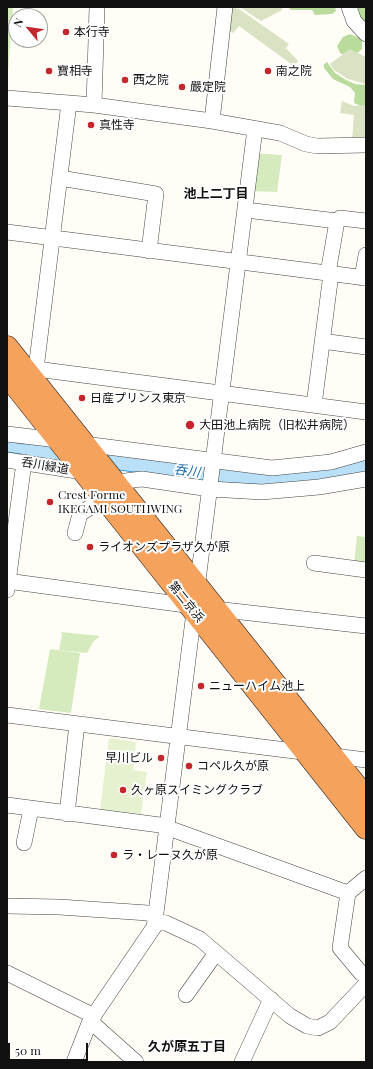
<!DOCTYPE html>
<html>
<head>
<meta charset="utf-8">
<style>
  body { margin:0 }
  #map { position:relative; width:373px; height:1069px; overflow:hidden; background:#fffdf5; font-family:"Playfair Display",serif }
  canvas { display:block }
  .frame { position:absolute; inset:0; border:8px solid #111; pointer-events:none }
  .north { position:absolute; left:8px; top:8px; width:40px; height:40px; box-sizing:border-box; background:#fff; border:1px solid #a0a0a0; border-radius:50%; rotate:299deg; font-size:11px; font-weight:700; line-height:16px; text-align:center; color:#111 }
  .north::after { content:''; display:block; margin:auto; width:14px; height:18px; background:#c4262e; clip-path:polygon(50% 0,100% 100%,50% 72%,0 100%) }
  .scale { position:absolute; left:8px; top:1043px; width:80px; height:18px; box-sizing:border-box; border:2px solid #111; border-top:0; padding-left:5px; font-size:12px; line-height:14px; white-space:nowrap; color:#111; -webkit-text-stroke:3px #fff; paint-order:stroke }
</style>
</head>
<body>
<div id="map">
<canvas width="373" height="1069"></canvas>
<div class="frame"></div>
<div class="north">N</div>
<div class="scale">50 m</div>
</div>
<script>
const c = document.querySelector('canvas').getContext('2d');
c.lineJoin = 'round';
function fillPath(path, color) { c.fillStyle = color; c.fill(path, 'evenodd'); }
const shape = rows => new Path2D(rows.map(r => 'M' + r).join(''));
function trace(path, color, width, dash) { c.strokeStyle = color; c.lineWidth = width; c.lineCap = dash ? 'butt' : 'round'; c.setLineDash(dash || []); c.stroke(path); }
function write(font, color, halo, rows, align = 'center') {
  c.font = font + ' "Playfair Display","Noto Sans JP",serif'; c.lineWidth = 4; c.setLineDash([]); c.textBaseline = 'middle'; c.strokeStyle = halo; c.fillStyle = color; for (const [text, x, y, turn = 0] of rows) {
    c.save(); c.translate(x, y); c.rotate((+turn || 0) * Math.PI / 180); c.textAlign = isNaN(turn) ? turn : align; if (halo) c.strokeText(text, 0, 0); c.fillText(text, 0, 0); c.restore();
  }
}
fillPath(shape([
  [7,7,13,7,7,84],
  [253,153,282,155,277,192,248,191],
  [357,536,366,537,366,565,354,564],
  [61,632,100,636,93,642,87,653,59,650,62,635],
  [50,649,80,653,71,713,39,709]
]), '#d5ebbd');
fillPath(shape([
  [288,7,335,7,336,11,332,14,315,15,312,10,291,10],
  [352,7,366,7,366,40],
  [350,34,362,39,362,49,354,56,348,57,340,53,337,46,343,37],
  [327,62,335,73,346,80,355,84,366,85,366,108,354,103,355,93,350,87,333,79,324,68,324,64]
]), '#b9dc9c');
fillPath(shape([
  [230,7,239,9,289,44,286,48,298,61,294,66,239,26,233,33,227,29],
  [240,7,282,7,282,10,261,21],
  [350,49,366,57,366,84,348,79,334,70,330,64],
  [342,101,354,106,366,105,366,140,352,140,354,115,340,113]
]), '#d9e3c4');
fillPath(shape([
  [109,738,136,742,133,770,147,772,141,814,100,809]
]), '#e6f2cf');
const water = shape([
  [7,441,23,444,33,442,217,466,366,457,366,474,283,486,214,482,31,459,21,454,7,452,7,441]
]);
fillPath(water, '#b9e0f7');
trace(water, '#3f96cf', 1);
const minor = shape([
  [349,7,354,21,366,34],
  [7,98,94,105,212,121,280,133,306,144,317,146,366,145],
  [94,105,97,7],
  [212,121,225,7],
  [60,178,156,194,149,251],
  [246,210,337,221,340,218,366,221],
  [7,232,366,278],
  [328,273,337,221],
  [362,278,366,255],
  [322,341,366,347],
  [36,369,366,412],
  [29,374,36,369,69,103],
  [314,405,331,274],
  [7,434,58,440],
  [84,444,272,468,331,462,366,452],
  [7,460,83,472],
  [117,486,125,481,142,479,210,489,262,492,319,487,366,479],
  [75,533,80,514,104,498],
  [314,563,366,570],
  [7,581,215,609,366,626],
  [7,590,24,462],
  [7,715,366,760],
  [7,805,160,825,348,893],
  [67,814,77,724],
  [24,843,31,809],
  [366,878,348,893,340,948,361,973,366,976],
  [7,906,59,907,148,913,155,916],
  [155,921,166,923,200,939,290,1016,307,1026,318,1028,330,1022,366,984],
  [7,973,94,1016],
  [186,995,216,953],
  [90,1021,136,1062],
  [74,1062,90,1021,154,927,155,921,255,129],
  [242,1062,271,999]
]);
const highway = shape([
  [7,347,366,798],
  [7,375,366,828]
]);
trace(minor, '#444', 16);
trace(highway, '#222', 23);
trace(minor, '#fff', 15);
trace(highway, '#f5a25d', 22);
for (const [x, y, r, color] of [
  [66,32,4,"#c4262e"],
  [49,71,4,"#c4262e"],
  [268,71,4,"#c4262e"],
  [125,80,4,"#c4262e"],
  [182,87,4,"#c4262e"],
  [91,125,4,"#c4262e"],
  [82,398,4,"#c4262e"],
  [190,425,5,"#c4262e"],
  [50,502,4,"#c4262e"],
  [90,547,4,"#c4262e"],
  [201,686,4,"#c4262e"],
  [161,758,4,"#c4262e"],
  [189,766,4,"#c4262e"],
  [123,790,4,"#c4262e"],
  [114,855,4,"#c4262e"]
]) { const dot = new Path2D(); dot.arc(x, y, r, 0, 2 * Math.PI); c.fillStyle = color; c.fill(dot); trace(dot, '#fff', 1.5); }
write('12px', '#111', '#fff', [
  ["本行寺",74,32],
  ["寶相寺",57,71],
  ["南之院",276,71],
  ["西之院",133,80],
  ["嚴定院",190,87],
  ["真性寺",99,125],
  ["日産プリンス東京",90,398],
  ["大田池上病院（旧松井病院）",199,425],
  ["Crest Forme",58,495],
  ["IKEGAMI SOUTHWING",58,509],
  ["ライオンズプラザ久が原",98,547],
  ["ニューハイム池上",209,686],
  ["早川ビル",153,758,"right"],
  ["コペル久が原",197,766],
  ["久ヶ原スイミングクラブ",131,790],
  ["ラ・レーヌ久が原",122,855]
], 'left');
write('12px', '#111', '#fff', [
  ["呑川緑道",45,466,10],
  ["第二京浜",186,602,51]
]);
write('bold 13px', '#111', '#fff', [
  ["池上二丁目",216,194],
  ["久が原五丁目",187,1047]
]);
write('italic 13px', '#1768a6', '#fff', [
  ["呑川",187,471,8]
]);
</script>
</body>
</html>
